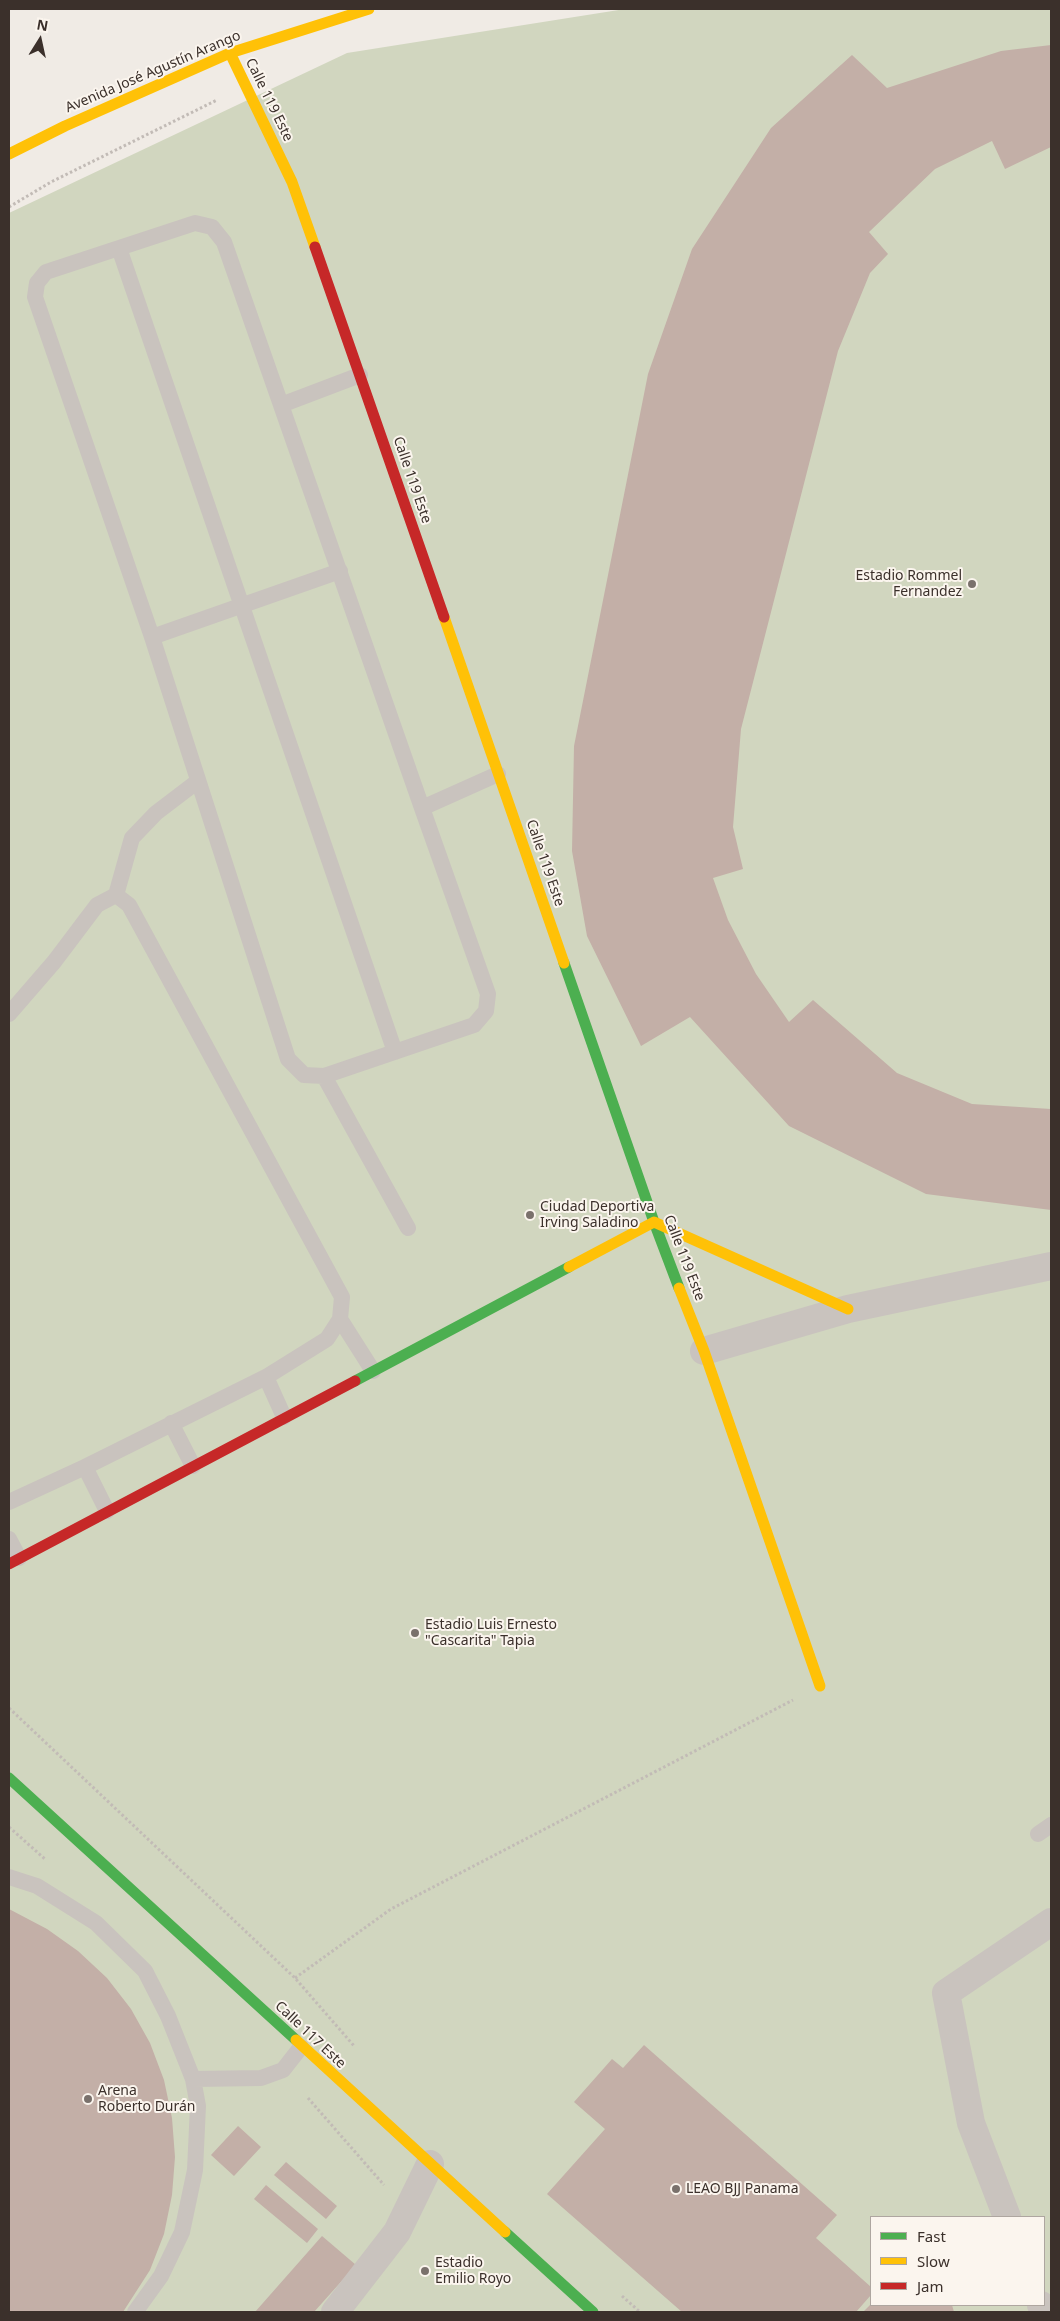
<!DOCTYPE html>
<html>
<head>
<meta charset="utf-8">
<style>
  body { margin:0 }
  #map { position:relative; width:1060px; height:2321px; overflow:hidden; background:#f0ebe5; font-family:"Noto Sans",sans-serif }
  canvas { display:block }
  .frame { position:absolute; inset:0; border:10px solid #3b302b; pointer-events:none }
  .legend { position:absolute; left:870px; top:2216px; width:175px; height:90px; box-sizing:border-box; background:#fbf5ee; border:1px solid #aea6a0; margin:0; padding:6px 9px; list-style:none; font-size:15px; color:#3b302b }
  .legend li { display:flex; align-items:center; gap:10px; height:25px }
  .legend b { width:25px; border:1px solid #aea6a0 }
  .north { position:absolute; left:15px; top:15px; width:50px; height:50px; -webkit-text-stroke:4px #fbf5ee; paint-order:stroke; rotate:10deg; font-size:14px; font-weight:700; line-height:20px; text-align:center; color:#3b302b }
  .north::after { content:''; display:block; margin:auto; width:18px; height:22px; background:#3b302b; clip-path:polygon(50% 0,100% 100%,50% 72%,0 100%) }
</style>
</head>
<body>
<div id="map">
<canvas width="1060" height="2321"></canvas>
<div class="frame"></div>
<ul class="legend">
<li><b style="height:6px;background:#4caf50"></b>Fast</li>
<li><b style="height:6px;background:#ffc107"></b>Slow</li>
<li><b style="height:6px;background:#c62828"></b>Jam</li>
</ul>
<div class="north">N</div>
</div>
<script>
const c = document.querySelector('canvas').getContext('2d');
c.lineJoin = 'round';
function fillPath(path, color) { c.fillStyle = color; c.fill(path, 'evenodd'); }
const shape = rows => new Path2D(rows.map(r => 'M' + r).join(''));
function trace(path, color, width, dash) { c.strokeStyle = color; c.lineWidth = width; c.lineCap = dash ? 'butt' : 'round'; c.setLineDash(dash || []); c.stroke(path); }
function write(font, color, halo, rows, align = 'center') {
  c.font = font + ' "Noto Sans",sans-serif'; c.lineWidth = 4; c.setLineDash([]); c.textBaseline = 'middle'; c.strokeStyle = halo; c.fillStyle = color; for (const [text, x, y, turn = 0] of rows) {
    c.save(); c.translate(x, y); c.rotate((+turn || 0) * Math.PI / 180); c.textAlign = isNaN(turn) ? turn : align; if (halo) c.strokeText(text, 0, 0); c.fillText(text, 0, 0); c.restore();
  }
}
fillPath(shape([
  [625,9,1051,9,1051,2312,9,2312,9,213,347,53],
  [871,2217,1044,2217,1044,2305,871,2305]
]), '#d1d6bf');
fillPath(shape([
  [1051,45,1051,147,1005,169,992,141,935,169,869,232,888,254,870,273,838,351,741,729,733,827,743,869,713,878,728,920,756,974,789,1022,813,1000,897,1073,972,1104,1051,1109,1051,1210,926,1194,789,1126,690,1017,641,1046,587,936,572,851,574,746,648,374,692,249,771,128,852,55,887,88,1001,51],
  [9,1909,47,1929,78,1951,107,1978,131,2009,150,2043,164,2080,172,2118,175,2157,172,2195,164,2234,150,2270,123,2312,9,2312],
  [644,2045,837,2215,816,2238,871,2287,871,2295,856,2312,682,2312,547,2194,605,2129,574,2102,612,2059,623,2068],
  [238,2126,261,2147,234,2176,211,2155],
  [286,2162,337,2206,326,2219,274,2175],
  [266,2185,318,2229,307,2243,254,2199],
  [322,2236,356,2265,314,2312,255,2312],
  [870,2305,952,2305,954,2312,863,2312]
]), '#c3afa7');
trace(shape([
  [9,207,51,182,217,100],
  [9,1708,295,1978,355,2047],
  [9,1827,46,1860],
  [295,1978,391,1909,793,1700],
  [308,2098,384,2185],
  [622,2296,640,2312]
]), '#c2bbb6', 3, [2.5, 2.5]);
trace(shape([
  [119,248,395,1052],
  [281,405,360,375],
  [152,637,340,571],
  [422,808,224,242,212,227,195,223,46,272,37,283,35,297,152,637,288,1059,304,1075,324,1076,474,1025,486,1011,488,994,422,808,498,774],
  [9,1014,54,962,97,905,116,895,132,838,156,813,198,781],
  [324,1076,408,1228],
  [340,1319,373,1371],
  [266,1377,284,1417],
  [171,1423,193,1466],
  [85,1467,107,1511],
  [9,1502,85,1467,266,1377,327,1339,340,1319,342,1297,129,905,116,895],
  [9,1539,19,1558],
  [1038,1834,1051,1825],
  [9,1877,37,1886,96,1923,145,1971,168,2016,193,2079,198,2106,195,2170,182,2232,161,2276,135,2312],
  [193,2079,261,2078,283,2070,301,2047]
]), '#c9c3be', 16);
trace(shape([
  [704,1351,848,1309,1051,1266],
  [1007,2217,971,2123,946,1993,1051,1922],
  [1041,2305,1044,2312],
  [335,2312,397,2232,430,2164]
]), '#c9c3be', 28);
trace(shape([
  [564,963,654,1222,679,1288],
  [355,1381,569,1267],
  [9,1778,296,2040],
  [505,2232,593,2312]
]), '#4caf50', 11);
trace(shape([
  [230,53,292,182,315,247],
  [9,154,65,126,230,53,369,9],
  [444,617,564,963],
  [569,1267,654,1222,848,1309],
  [679,1288,704,1351,820,1686],
  [296,2040,505,2232]
]), '#ffc107', 11);
trace(shape([
  [315,247,444,617],
  [9,1564,355,1381]
]), '#c62828', 11);
for (const [x, y, r, color] of [
  [972,584,5,"#7a716c"],
  [530,1215,5,"#7a716c"],
  [415,1633,5,"#7a716c"],
  [88,2099,5,"#7a716c"],
  [676,2189,5,"#7a716c"],
  [425,2271,5,"#7a716c"]
]) { const dot = new Path2D(); dot.arc(x, y, r, 0, 2 * Math.PI); c.fillStyle = color; c.fill(dot); trace(dot, '#fbf5ee', 2); }
write('14px', '#3b302b', '#fbf5ee', [
  ["Avenida José Agustín Arango",153,72,-23],
  ["Calle 119 Este",269,100,64],
  ["Calle 119 Este",412,480,71],
  ["Calle 119 Este",545,863,71],
  ["Calle 119 Este",684,1258,69],
  ["Calle 117 Este",310,2035,43]
]);
write('14px', '#3b302b', '#fbf5ee', [
  ["Estadio Rommel",962,576,"right"],
  ["Fernandez",962,592,"right"],
  ["Ciudad Deportiva",540,1207],
  ["Irving Saladino",540,1223],
  ["Estadio Luis Ernesto",425,1625],
  ["\"Cascarita\" Tapia",425,1641],
  ["Arena",98,2091],
  ["Roberto Durán",98,2107],
  ["LEAO BJJ Panama",686,2189],
  ["Estadio",435,2263],
  ["Emilio Royo",435,2279]
], 'left');
</script>
</body>
</html>
